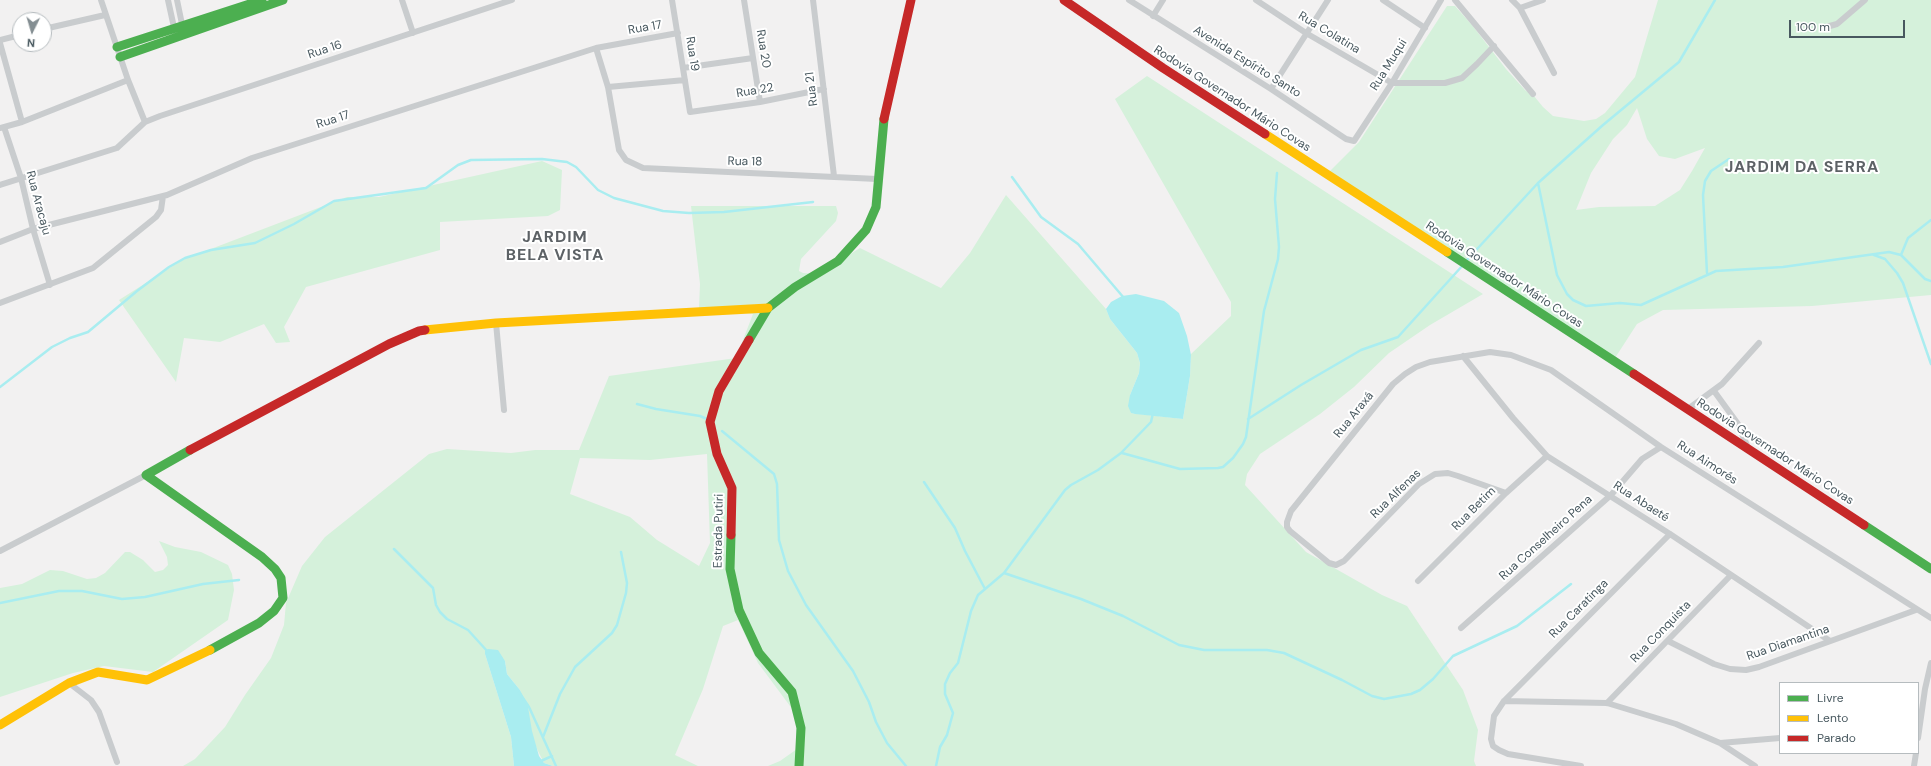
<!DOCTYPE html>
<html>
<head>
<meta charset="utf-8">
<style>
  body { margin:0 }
  #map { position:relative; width:1931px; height:766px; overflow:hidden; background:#f2f1f1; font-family:"DM Sans",sans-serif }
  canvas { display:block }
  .legend { position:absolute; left:1779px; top:682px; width:140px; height:72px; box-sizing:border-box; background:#fff; border:1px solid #b6bcbf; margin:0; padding:5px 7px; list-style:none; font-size:12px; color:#48585f }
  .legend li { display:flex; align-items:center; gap:8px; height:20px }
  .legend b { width:20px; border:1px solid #b6bcbf }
  .north { position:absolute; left:12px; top:12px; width:40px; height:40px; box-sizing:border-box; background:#fff; border:1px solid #b6bcbf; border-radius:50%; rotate:185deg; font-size:11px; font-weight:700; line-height:16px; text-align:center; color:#48585f }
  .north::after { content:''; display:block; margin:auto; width:14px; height:18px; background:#848e92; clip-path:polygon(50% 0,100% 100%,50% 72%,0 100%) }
  .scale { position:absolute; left:1789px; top:20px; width:116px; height:18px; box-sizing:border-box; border:2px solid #48585f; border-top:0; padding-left:5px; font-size:12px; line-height:14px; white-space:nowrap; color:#48585f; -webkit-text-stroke:3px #fff; paint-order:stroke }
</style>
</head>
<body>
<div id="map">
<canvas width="1931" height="766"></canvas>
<ul class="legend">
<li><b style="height:5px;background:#4caf50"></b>Livre</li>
<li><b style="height:5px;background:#ffc107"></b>Lento</li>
<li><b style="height:5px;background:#c62828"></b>Parado</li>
</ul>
<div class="north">N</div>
<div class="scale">100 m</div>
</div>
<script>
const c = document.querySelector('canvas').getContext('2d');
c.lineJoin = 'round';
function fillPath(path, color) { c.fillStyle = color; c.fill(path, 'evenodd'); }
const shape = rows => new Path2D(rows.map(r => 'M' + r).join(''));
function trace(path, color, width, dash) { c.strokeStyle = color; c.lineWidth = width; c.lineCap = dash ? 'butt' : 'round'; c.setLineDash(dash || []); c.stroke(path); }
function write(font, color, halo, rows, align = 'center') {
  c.font = font + ' "DM Sans",sans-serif'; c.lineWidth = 4; c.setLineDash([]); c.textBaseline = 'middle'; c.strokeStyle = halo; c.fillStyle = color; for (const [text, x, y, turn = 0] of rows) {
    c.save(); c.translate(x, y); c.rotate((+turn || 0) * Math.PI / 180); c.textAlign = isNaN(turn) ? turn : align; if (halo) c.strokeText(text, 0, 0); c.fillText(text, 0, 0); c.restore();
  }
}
fillPath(shape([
  [1658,0,1931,0,1931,295,1812,306,1663,310,1637,324,1615,358,1329,172,1359,142,1447,6,1455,6,1472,25,1506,69,1525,90,1534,96,1543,107,1553,116,1584,121,1596,119,1605,113,1635,77],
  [1637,108,1647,139,1659,156,1675,159,1705,148,1692,171,1680,190,1655,206,1599,207,1576,210,1591,173,1613,139,1627,125],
  [1147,76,1483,294,1430,325,1389,353,1354,387,1320,414,1260,454,1247,474,1245,485,1306,552,1382,595,1407,606,1463,690,1478,730,1474,761,1476,766,768,766,780,761,797,749,796,720,793,710,758,663,738,620,723,626,703,689,675,755,698,766,553,766,544,763,535,745,520,690,507,674,505,661,485,654,511,737,514,766,183,766,195,759,225,727,245,695,271,658,284,625,286,603,302,566,325,537,429,454,447,449,511,453,535,450,579,450,609,376,736,358,753,314,716,309,699,308,700,284,691,206,836,206,838,213,836,221,801,259,799,271,803,273,818,274,860,248,941,288,970,253,1006,195,1106,309,1110,319,1137,353,1140,363,1139,373,1130,395,1131,413,1183,419,1190,376,1191,354,1231,316,1231,302,1115,99],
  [707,454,710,543,699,566,657,540,630,517,570,494,580,458,650,460],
  [542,161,562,170,560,210,548,216,440,222,440,250,306,287,284,327,290,342,276,343,264,324,220,342,184,338,176,382,119,300,182,260,347,197,379,197],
  [159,541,175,547,201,552,228,565,232,574,234,590,228,620,153,672,104,666,73,673,0,697,0,588,22,584,50,570,63,571,87,579,96,578,105,573,125,552,130,552,143,560,155,572,163,570,168,565,167,557]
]), '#d5f1db');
fillPath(shape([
  [1136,294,1164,301,1179,313,1187,336,1191,355,1190,376,1183,419,1135,414,1131,413,1128,406,1130,395,1139,373,1140,363,1137,353,1110,319,1106,309,1111,302,1122,296],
  [488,649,498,650,505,661,507,674,520,690,528,707,532,731,539,756,544,763,553,766,514,766,511,737,485,654,485,651]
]), '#a9edf0');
trace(shape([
  [1012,177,1041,217,1078,244,1124,298],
  [1538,183,1557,275,1567,294,1573,300,1586,306,1620,303,1641,305,1716,271,1783,267,1889,252,1901,255,1925,279,1931,281],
  [1874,255,1885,259,1897,273,1903,283,1931,364],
  [1901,255,1908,238,1931,220],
  [1466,261,1538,183,1603,125,1679,62,1715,0],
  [1707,273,1703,195,1705,181,1711,171,1729,159],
  [0,387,52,347,70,338,88,332,137,291,169,267,185,258,211,250,255,243,294,224,334,201,426,188,458,165,471,160,542,159,567,162,576,167,598,190,614,198,663,211,689,213,724,212,813,202],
  [637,404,656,409,700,416,707,419],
  [1248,419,1301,385,1361,350,1398,337,1463,265],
  [722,431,774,474,777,484,779,540,788,571,806,605,853,671,869,702,876,722,887,743,906,766],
  [1122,453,1180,469,1218,468,1223,467,1233,458,1243,444,1246,437,1264,311,1278,259,1279,247,1275,199,1277,173],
  [924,482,955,528,965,551,985,589],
  [394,549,433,588,436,605,440,612,447,619,468,630,488,652],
  [1004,573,1081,599,1123,616,1179,645,1204,650,1267,650,1284,653,1342,680,1372,696,1384,699,1411,694,1420,690,1433,679,1453,656,1517,626,1571,584],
  [0,603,59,591,82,591,122,599,145,597,203,584,239,580],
  [519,692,529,707,556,766],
  [543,737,560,694,575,667,612,633,617,625,626,593,627,583,621,552],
  [541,761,552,756],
  [936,766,940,747,947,735,953,713,945,694,945,684,950,673,958,663,971,611,978,595,1004,573,1065,490,1071,485,1098,470,1121,453,1151,422,1153,413]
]), '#a9edf0', 2.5);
trace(shape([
  [101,0,128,80,145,122],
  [168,0,175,32],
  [177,0,183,29],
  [402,0,413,33],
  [672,0,690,112,760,102,824,89],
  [744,0,760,102],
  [813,0,834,176],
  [1129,0,1271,89,1346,139,1354,141,1392,83,1441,0],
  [1256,0,1306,33,1392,83,1445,83,1462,78,1477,64,1494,46],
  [1383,0,1425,28],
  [1455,0,1533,94],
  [1512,0,1520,8,1554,73],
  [1520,8,1543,0],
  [1153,16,1163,0],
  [1826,27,1837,24,1865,0],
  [44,29,105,15],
  [0,40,20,35],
  [0,43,22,122],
  [596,48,608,87,619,150,626,160,643,168,877,179],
  [683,68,753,58],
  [608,87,685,80],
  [1271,89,1328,0],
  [4,127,21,178,33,229,50,285],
  [0,128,22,122,128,80],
  [0,185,117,148,145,122,160,116,512,0],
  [0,242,33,229,167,195,252,158,596,48,678,33],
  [0,303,93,268,156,217,161,210,163,196],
  [496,323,504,410],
  [1463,356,1513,418,1547,456,1670,534,1830,641],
  [1714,391,1738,424,1748,448],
  [1688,409,1722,384,1759,343],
  [1506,493,1458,476,1448,473,1435,474,1419,484,1344,561,1336,565,1329,563,1290,531,1287,527,1287,522,1291,511,1393,384,1405,374,1416,367,1430,362,1490,352,1511,355,1551,370,1661,447,1931,618],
  [0,551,146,475],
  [1418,581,1506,493,1547,456],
  [1461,628,1611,495,1642,459,1661,447],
  [1668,641,1714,664,1730,669,1746,670,1759,667,1916,610],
  [69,683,91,700,99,712,117,762],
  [1504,701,1607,703,1676,724,1720,743,1755,766],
  [1607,703,1731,575],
  [1918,738,1925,689,1931,663],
  [1720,743,1780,738],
  [1581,766,1508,754,1499,750,1493,746,1491,739,1494,716,1504,701,1670,534],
  [1914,766,1916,753]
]), '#c9ccce', 6);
trace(shape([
  [117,47,262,0],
  [120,57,283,0],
  [1447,252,1634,374],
  [749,340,768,308,795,287,838,261,866,230,876,207,884,119],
  [190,450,146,475,262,557,275,569,281,578,283,598,274,611,259,623,210,650],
  [1864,525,1931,569],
  [731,535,730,569,739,610,759,653,792,692,801,728,799,766]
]), '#4caf50', 9);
trace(shape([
  [1265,134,1447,252],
  [425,330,496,323,768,308],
  [0,725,69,683,98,672,147,680,210,650]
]), '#ffc107', 9);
trace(shape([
  [1064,0,1163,68,1265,134],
  [884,119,911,0],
  [1634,374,1864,525],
  [190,450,389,344,419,331,425,330],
  [731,535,732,488,717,454,710,422,719,391,749,340]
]), '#c62828', 9);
write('12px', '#48585f', '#fff', [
  ["Rua 17",645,28,-10],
  ["Rua Colatina",1329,33,31],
  ["Rua 20",763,49,81],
  ["Rua 16",325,50,-18],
  ["Rua 19",692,54,81],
  ["Avenida Espírito Santo",1247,62,32],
  ["Rua Muqui",1389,65,-58],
  ["Rua 21",812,89,-97],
  ["Rua 22",755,91,-10],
  ["Rodovia Governador Mário Covas",1232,99,33],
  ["Rua 17",333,120,-18],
  ["Rua 18",745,162,1],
  ["Rua Aracaju",38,203,75],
  ["Rodovia Governador Mário Covas",1504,275,33],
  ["Rua Araxá",1354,415,-51],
  ["Rodovia Governador Mário Covas",1775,452,33],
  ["Rua Aimorés",1707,463,33],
  ["Rua Alfenas",1396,494,-44],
  ["Rua Abaeté",1641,502,33],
  ["Rua Betim",1474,509,-45],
  ["Estrada Putiri",719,531,-89],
  ["Rua Conselheiro Pena",1546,538,-42],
  ["Rua Caratinga",1579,609,-45],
  ["Rua Conquista",1661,632,-46],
  ["Rua Diamantina",1788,643,-19]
]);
c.letterSpacing = '1px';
write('bold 16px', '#5d6266', '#fff', [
  ["JARDIM DA SERRA",1802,168],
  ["JARDIM",555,238],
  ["BELA VISTA",555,256]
]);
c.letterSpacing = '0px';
</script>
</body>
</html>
